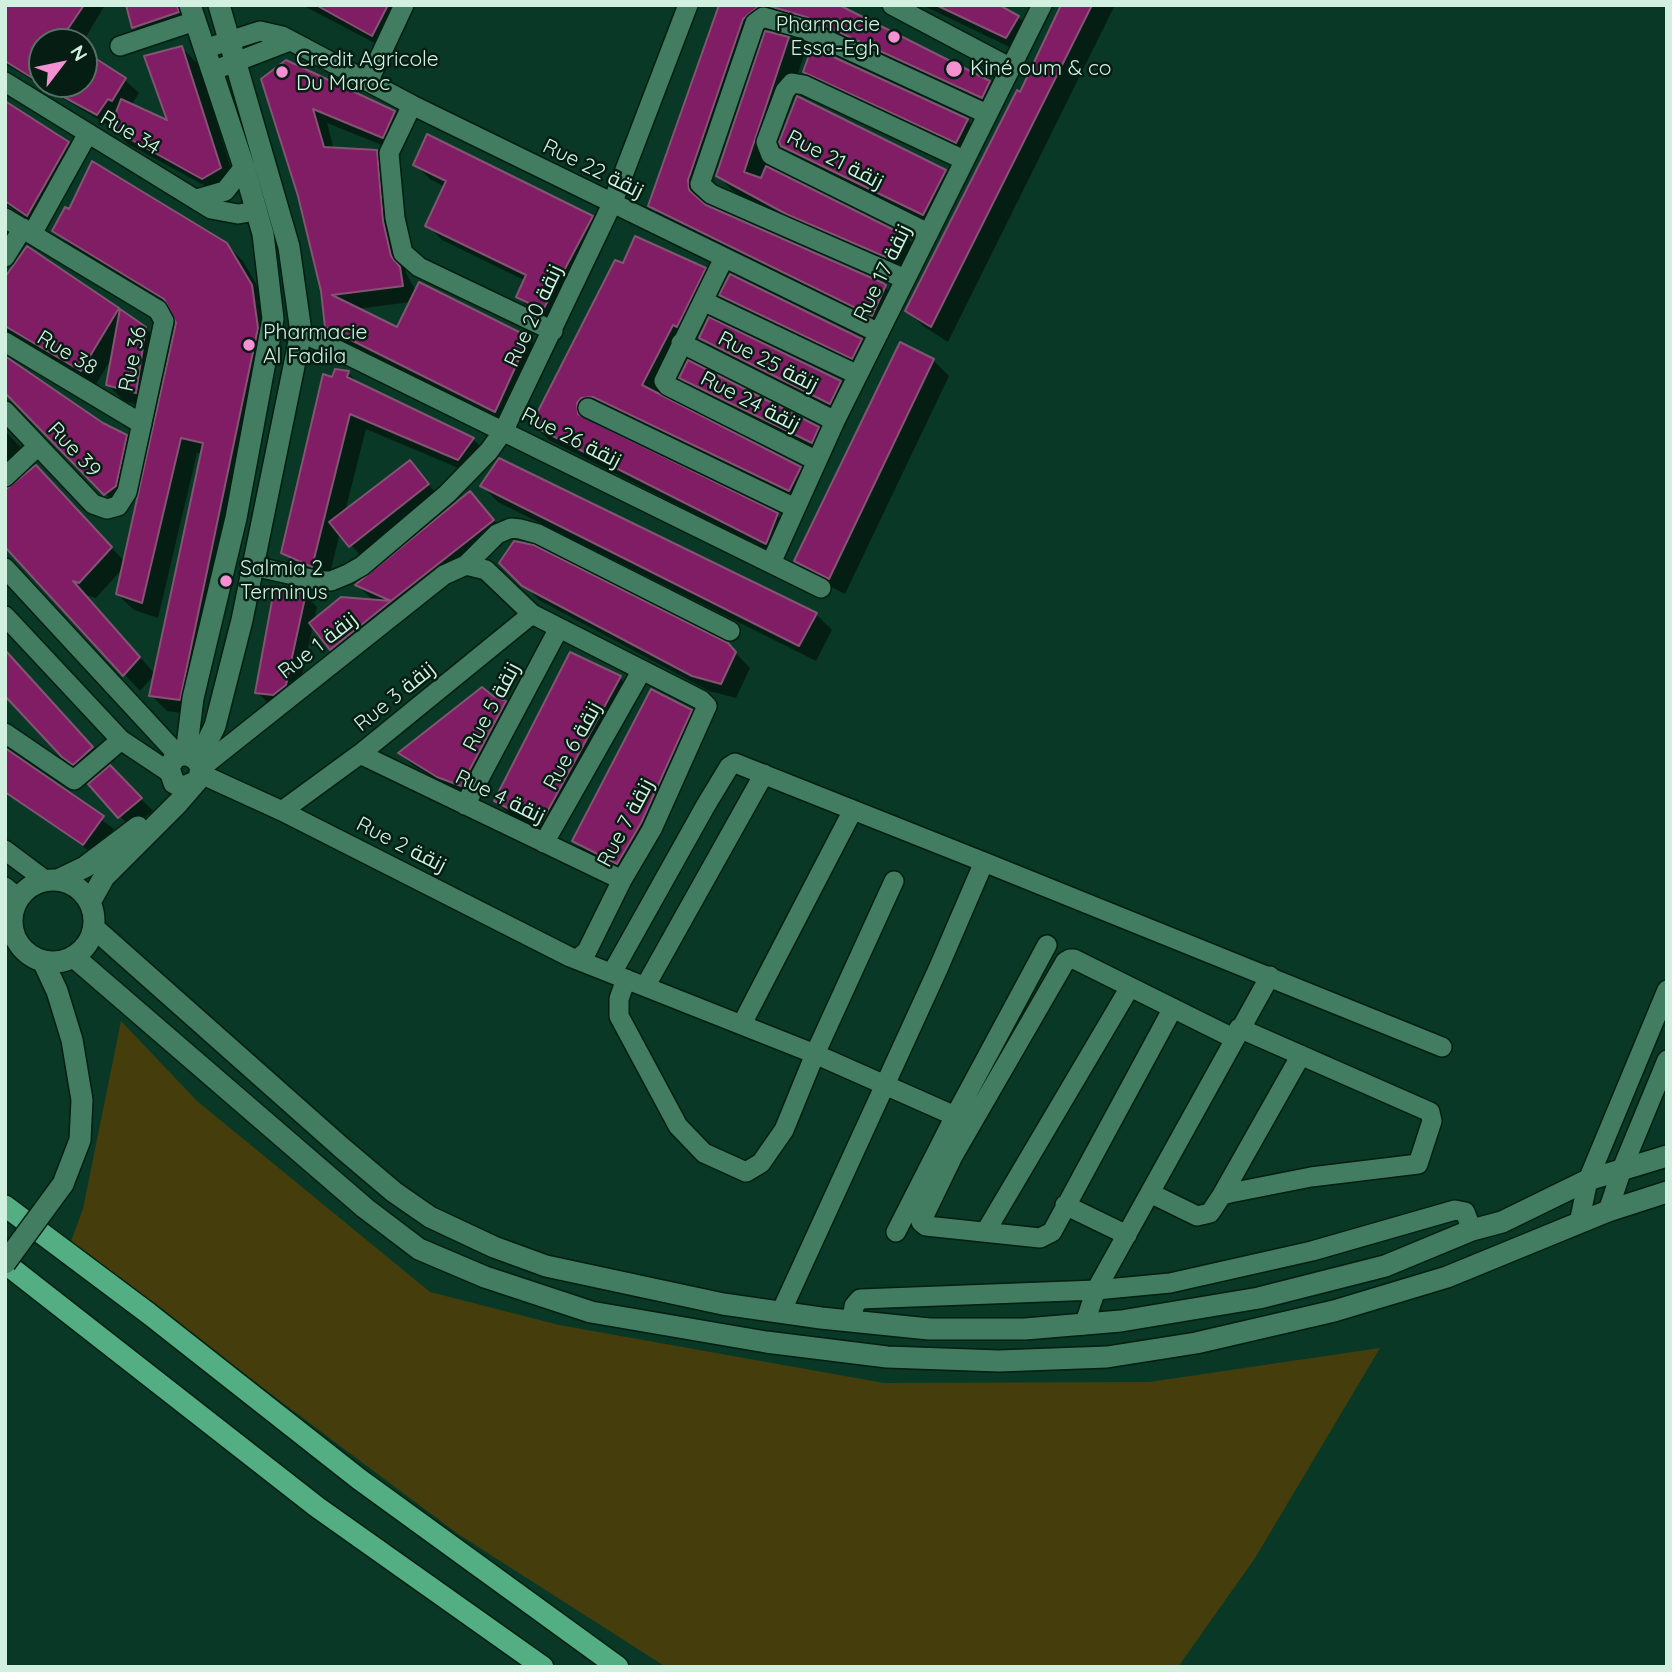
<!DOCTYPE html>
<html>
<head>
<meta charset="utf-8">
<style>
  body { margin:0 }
  #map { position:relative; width:1672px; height:1672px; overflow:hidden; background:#093926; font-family:Quicksand,sans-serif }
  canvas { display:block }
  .frame { position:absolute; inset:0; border:7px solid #d2f0df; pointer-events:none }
  .north { position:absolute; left:28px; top:28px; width:70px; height:70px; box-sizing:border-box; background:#051d12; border:2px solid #577164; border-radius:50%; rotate:58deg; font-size:19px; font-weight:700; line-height:28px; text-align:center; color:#d2f0df }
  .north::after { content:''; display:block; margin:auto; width:24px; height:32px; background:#f591d2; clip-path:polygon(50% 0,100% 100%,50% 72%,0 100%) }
</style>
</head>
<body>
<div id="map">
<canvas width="1672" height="1672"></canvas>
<div class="frame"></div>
<div class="north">N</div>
</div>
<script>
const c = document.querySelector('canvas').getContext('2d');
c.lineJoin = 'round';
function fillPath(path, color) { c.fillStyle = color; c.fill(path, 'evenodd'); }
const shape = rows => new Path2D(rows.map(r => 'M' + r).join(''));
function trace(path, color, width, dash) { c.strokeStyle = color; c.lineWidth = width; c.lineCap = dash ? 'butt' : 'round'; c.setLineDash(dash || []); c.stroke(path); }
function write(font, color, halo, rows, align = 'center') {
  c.font = font + ' Quicksand,Cairo,sans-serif'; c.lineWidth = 5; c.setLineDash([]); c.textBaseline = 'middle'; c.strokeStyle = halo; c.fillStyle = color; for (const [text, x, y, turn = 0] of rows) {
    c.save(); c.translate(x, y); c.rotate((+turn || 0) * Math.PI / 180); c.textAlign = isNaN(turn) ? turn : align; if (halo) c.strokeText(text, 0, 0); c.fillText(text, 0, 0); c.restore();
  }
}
fillPath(shape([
  [121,1021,197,1101,430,1292,559,1325,884,1383,1149,1382,1380,1348,1255,1558,1178,1667,666,1667,458,1534,70,1244,83,1209]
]), '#453e0c');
fillPath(shape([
  [5,5,105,5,83,42,42,42,42,84,84,84,84,53,125,80,139,93,131,106,170,124,182,48,198,64,236,184,220,194,128,144,111,127,5,64],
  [128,5,182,5,189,30,150,43,134,27],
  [302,5,412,5,388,50],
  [721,5,832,5,989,82,1005,98,998,113,772,23,759,35,704,197,704,206,885,287,901,303,888,331,666,222,650,205],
  [922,5,996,5,1018,17,1034,33,1022,53],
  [1063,5,1115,5,948,342,923,326,907,310,1020,94],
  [788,39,804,55,766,168,907,238,923,254,911,276,804,229,734,192,718,176],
  [286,63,394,113,410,128,399,152,327,123,334,150,377,151,392,167,398,237,406,273,416,291,528,338,544,354,511,426,343,342,327,326],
  [411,302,398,329,356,309],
  [805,71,967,120,983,136,973,158,821,87],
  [5,103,68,143,82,158,42,229,5,204],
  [782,145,945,171,961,187,940,230,799,162],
  [415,164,592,218,607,233,559,324,533,312,518,297,526,281,442,240,427,225,445,187,430,179],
  [55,230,226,244,243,261,267,303,195,715,167,711,151,695,202,454,197,453,158,618,134,610,117,594,123,568,96,598,85,595,155,674,140,691,5,545,52,483,125,562,178,322,170,308,71,246],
  [624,265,705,269,720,285,660,396,800,468,816,484,805,506,592,419,592,426,777,515,792,530,782,558,549,440,533,425],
  [5,284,118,310,145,328,161,344,151,408,124,401,108,385,113,356,96,384,5,331],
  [722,295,861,340,877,356,869,374,738,311],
  [701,338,840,382,856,398,846,419,717,354],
  [933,360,949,376,845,594,812,577,796,561],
  [348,373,362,386,473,439,489,455,475,475,366,429,345,512,410,462,439,497,362,557,340,533,328,581,299,568,283,552,333,379],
  [681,378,818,428,830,440,824,453,693,389],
  [102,424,126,436,141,451,120,508,56,445],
  [5,431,33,460,5,486],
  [482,486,816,614,832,630,816,661,498,502],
  [470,493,509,537,408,616,401,613,406,618,347,665,313,626,297,697,269,704,257,692,305,595,317,607,314,621,374,601,358,586],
  [501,562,727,644,750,668,736,698,709,691,539,600],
  [5,651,104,760,76,768,64,756],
  [571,654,620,678,636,694,557,840,512,817,496,801],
  [492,697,505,703,517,714,473,796,451,788,412,765,400,753],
  [691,711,707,727,634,879,590,857,574,841],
  [5,748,114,829,95,855,5,792],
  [110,768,153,811,131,828,120,816]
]), '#0007');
const building = shape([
  [5,5,84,5,59,42,42,42,42,67,34,79,5,61,5,5],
  [126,5,177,5,179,12,132,28,126,5],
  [316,5,388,5,372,36,316,5],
  [719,5,760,5,743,19,688,180,689,190,706,205,883,283,886,285,872,316,648,206,719,5],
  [766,5,839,5,990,81,982,98,806,17,766,5],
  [936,5,999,5,1019,16,1006,38,936,5],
  [1061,5,1092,5,931,327,905,311,1017,90,1020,92,1061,5],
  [765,31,789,37,744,172,761,178,766,166,908,237,895,261,786,214,716,176,765,31],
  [182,46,221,168,202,179,110,128,121,99,167,120,144,56,182,46],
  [812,47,968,119,956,143,803,72,812,47],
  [84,51,126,78,112,101,108,99,97,115,40,84,84,84,84,51],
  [286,60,395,111,383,138,313,109,324,147,377,150,383,221,391,256,400,267,403,286,332,295,397,327,419,282,529,337,495,412,325,327,321,291,298,196,261,79,286,60],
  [797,96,946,170,923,215,781,146,779,142,797,96],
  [5,101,69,142,27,216,5,201,5,101],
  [427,134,593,216,543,310,516,297,526,275,425,226,446,181,413,165,427,134],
  [92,161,227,243,252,285,258,328,180,700,149,696,203,443,181,438,142,603,116,594,176,323,164,299,52,231,65,207,69,209,92,161],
  [635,236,706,268,677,327,673,325,642,385,801,467,789,491,593,397,581,398,577,403,578,414,778,513,766,544,531,425,615,260,623,263,635,236],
  [27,246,119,308,81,371,5,326,5,277,27,246],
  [730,274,862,339,852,359,719,295,730,274],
  [120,309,146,327,136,393,106,385,120,309],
  [709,317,841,381,830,404,699,338,709,317],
  [900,342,934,359,829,579,794,561,900,342],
  [5,356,103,423,127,435,116,486,104,495,5,393,5,356],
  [688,360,819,427,812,443,679,378,688,360],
  [335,369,349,371,347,377,474,438,458,460,350,414,312,567,281,553,323,374,332,377,335,369],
  [499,458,817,613,799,646,480,486,499,458],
  [410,460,429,484,349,547,329,522,410,460],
  [36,465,112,547,79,583,73,581,140,657,123,676,5,547,5,490,36,465],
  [470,491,494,520,391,601,355,585,470,491],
  [514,541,534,545,728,643,736,652,721,684,692,676,522,586,499,563,514,541],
  [274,590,306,593,286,685,273,695,255,693,274,590],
  [341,597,391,601,330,650,309,623,341,597],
  [5,650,93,747,73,765,62,757,5,696,5,650],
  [570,652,621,676,540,825,494,801,570,652],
  [482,687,493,696,506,701,461,786,437,777,398,753,482,687],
  [651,689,692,710,641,823,617,864,572,841,651,689],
  [5,748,104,816,83,845,5,792,5,748],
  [110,765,142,798,118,818,88,784,110,765]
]);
fillPath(building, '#801d65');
trace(building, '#845473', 2);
const street = shape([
  [892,5,1009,67],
  [120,46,195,21],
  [204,49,260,31,282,36,412,105,879,333],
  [212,71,290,41],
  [5,82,211,209,238,214,256,211],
  [368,82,404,5],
  [412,105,389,153,395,218,403,253,419,267,553,331],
  [197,199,225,191,244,167],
  [5,218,158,310,164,321,127,492,118,506,107,509,93,504,5,411],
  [928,233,771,155,766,142,785,91,792,83,804,85,964,160],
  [32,234,87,135],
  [5,257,23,228],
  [723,260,664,381,668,386,817,461],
  [905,279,711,194,700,184,755,23,763,17,801,28,987,114],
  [703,301,858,375],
  [301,332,821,588],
  [5,342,142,424],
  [681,343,835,421],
  [588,408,795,508],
  [5,477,38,446],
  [771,563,835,421,1042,5],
  [466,565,497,534,511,528,520,529,538,534,730,631],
  [253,566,320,581,331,581,348,574,362,566,447,494,489,451,504,430,612,204,688,5],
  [5,568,178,755],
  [5,616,121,740,169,772],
  [5,733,74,780,121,740],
  [360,754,622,880],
  [201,768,444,575,466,565,486,570,532,614,701,700,707,706,652,829,622,880,587,951,579,958],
  [201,774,282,811,570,957,815,1054,955,1116,1047,945],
  [465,805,558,630],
  [282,811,360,754,532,614],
  [544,843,642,670],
  [5,850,45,880],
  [984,862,1442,1047],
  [5,887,18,898],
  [612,973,706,805,729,767,735,763,984,862,938,969,781,1312],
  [626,979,619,999,619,1016,678,1126,704,1153,746,1172,761,1163,784,1130,815,1054,894,881],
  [646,985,764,774],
  [1173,1008,1052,1232,1040,1238,926,1226,921,1222,953,1156,1065,962,1070,959,1074,959,1233,1038],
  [742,1024,853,810],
  [1150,1193,1197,1216,1210,1213,1222,1195,1230,1193,1311,1177,1418,1164,1432,1121,1430,1112,1239,1028],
  [1222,1195,1301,1055],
  [1065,1205,1127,1235],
  [1608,1211,1622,1169,1667,1060],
  [1579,1223,1588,1180,1667,990],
  [986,1231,1130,987],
  [896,1232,955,1116],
  [852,1321,854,1306,860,1299,1096,1290,1170,1283,1312,1251,1455,1210,1465,1212,1472,1230],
  [1084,1325,1096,1290,1270,976]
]);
const secondary = shape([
  [186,754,193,698,236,518,273,319,263,234,244,167,190,5],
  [198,761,215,726,242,620,301,332,289,247,219,5],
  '12 921a41 41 0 1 1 82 0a41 41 0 1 1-82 0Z',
  [58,880,85,867,138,827],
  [90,902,104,877,178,803,197,781,199,778,201,768,196,759,186,754,175,757,169,768,174,783,184,787,197,781],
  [94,928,342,1148,394,1192,430,1217,494,1247,546,1266,723,1304,821,1318,929,1329,1025,1329,1121,1321,1259,1298,1385,1266,1472,1230,1502,1222,1588,1180,1667,1156],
  [74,957,365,1208,419,1249,485,1277,591,1312,766,1342,887,1357,999,1361,1107,1357,1196,1343,1334,1311,1447,1277,1608,1211,1667,1192],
  [43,961,57,991,72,1040,82,1100,80,1140,63,1184]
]);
const highway = shape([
  [5,1206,148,1313,359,1479,618,1667],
  [5,1263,317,1507,543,1667]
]);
trace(street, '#001e11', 22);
trace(secondary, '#001e11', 24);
trace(highway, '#001e11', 24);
trace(street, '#427d61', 19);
trace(secondary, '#427d61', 21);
trace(highway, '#53ae84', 21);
const secondaryBridge = shape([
  [5,1263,63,1184]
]);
trace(secondaryBridge, '#001e11', 24, []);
trace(secondaryBridge, '#427d61', 21);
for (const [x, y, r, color] of [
  [894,37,7,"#f591d2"],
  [954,69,9,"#f591d2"],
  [282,72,7,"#f591d2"],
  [249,345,7,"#f591d2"],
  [226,581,7,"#f591d2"]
]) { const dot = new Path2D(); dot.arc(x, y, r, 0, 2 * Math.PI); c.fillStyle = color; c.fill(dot); trace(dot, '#051d12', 2.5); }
write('21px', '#d2f0df', '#051d12', [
  ["Pharmacie",880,25,"right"],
  ["Essa-Egh",880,49,"right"],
  ["Credit Agricole",296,60],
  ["Du Maroc",296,84],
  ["Kiné oum & co",970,69],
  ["Pharmacie",263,333],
  ["Al Fadila",263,357],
  ["Salmia 2",240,569],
  ["Terminus",240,593]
], 'left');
write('21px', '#d2f0df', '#051d12', [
  ["Rue 34",130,133,31],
  ["Rue 21 زنقة",835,160,27],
  ["Rue 22 زنقة",593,169,26],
  ["Rue 17 زنقة",883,273,-64],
  ["Rue 20 زنقة",534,316,-65],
  ["Rue 38",67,353,31],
  ["Rue 36",133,359,-78],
  ["Rue 25 زنقة",768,362,27],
  ["Rue 24 زنقة",750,402,27],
  ["Rue 26 زنقة",571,438,27],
  ["Rue 39",74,450,47],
  ["Rue 1 زنقة",318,646,-38],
  ["Rue 3 زنقة",395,697,-39],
  ["Rue 5 زنقة",492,707,-62],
  ["Rue 6 زنقة",573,746,-61],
  ["Rue 4 زنقة",500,797,26],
  ["Rue 7 زنقة",626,823,-62],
  ["Rue 2 زنقة",401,845,27]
]);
</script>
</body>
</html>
